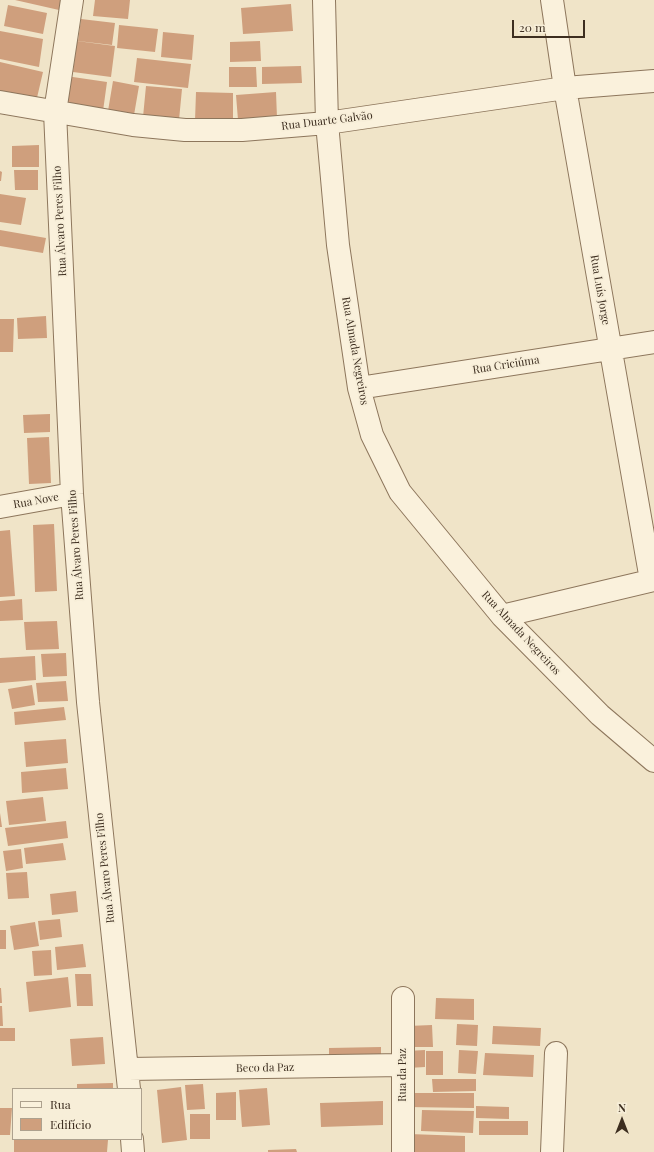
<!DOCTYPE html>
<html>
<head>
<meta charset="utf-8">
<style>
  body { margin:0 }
  #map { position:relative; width:654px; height:1152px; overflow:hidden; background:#f0e4c8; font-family:"Playfair Display",serif }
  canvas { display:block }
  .legend { position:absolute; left:12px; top:1088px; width:130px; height:52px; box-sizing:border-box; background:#f7eed8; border:1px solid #ada18e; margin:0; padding:5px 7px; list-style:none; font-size:12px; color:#3d2e20 }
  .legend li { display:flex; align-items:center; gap:8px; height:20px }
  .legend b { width:20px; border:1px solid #ada18e }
  .north { position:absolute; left:602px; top:1100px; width:40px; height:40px; -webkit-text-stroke:3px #f7eed8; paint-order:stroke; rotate:0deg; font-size:11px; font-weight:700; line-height:16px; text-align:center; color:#3d2e20 }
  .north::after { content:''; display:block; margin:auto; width:14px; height:18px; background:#3d2e20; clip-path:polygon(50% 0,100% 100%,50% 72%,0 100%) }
  .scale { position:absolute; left:512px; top:20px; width:73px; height:18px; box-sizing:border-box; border:2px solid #3d2e20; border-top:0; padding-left:5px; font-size:12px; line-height:14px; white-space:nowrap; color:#3d2e20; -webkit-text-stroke:3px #f7eed8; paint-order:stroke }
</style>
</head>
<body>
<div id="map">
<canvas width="654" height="1152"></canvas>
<ul class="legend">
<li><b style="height:5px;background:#faf1dc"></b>Rua</li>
<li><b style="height:11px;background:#cf9f7d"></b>Edifício</li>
</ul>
<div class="north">N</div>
<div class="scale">20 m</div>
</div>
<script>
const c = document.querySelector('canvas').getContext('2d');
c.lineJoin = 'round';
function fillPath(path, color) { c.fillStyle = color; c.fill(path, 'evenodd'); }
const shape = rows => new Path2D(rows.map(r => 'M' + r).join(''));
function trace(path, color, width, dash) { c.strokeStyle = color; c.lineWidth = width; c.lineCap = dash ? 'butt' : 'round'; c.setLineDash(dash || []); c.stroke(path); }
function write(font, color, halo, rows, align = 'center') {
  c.font = font + ' "Playfair Display",serif'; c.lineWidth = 3.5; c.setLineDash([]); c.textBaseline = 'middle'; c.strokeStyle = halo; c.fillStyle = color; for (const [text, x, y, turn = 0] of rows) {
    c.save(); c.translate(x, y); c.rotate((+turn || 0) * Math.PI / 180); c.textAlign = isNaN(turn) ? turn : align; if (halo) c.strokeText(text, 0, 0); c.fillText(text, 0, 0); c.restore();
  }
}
fillPath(shape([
  [15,0,62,0,59,10],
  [95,0,130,0,128,19,93,16],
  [291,4,293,31,243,34,241,8],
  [8,5,47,13,43,34,4,26],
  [81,19,115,23,112,45,78,41],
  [119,25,158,29,155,52,117,48],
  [0,31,43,39,39,67,0,59],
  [163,32,194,35,192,60,161,57],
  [77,41,115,46,111,77,73,72],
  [260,41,261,61,230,62,230,42],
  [137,58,191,64,188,88,134,82],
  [0,62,43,72,36,102,0,94],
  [301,66,302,83,262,84,262,67],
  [229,67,256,67,257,87,229,87],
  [66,76,107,82,103,111,62,105],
  [113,81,139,86,134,115,108,111],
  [146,86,182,89,179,120,143,117],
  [196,92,233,93,233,122,195,121],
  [276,92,277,118,238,120,236,95],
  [39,145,39,167,12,167,12,146],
  [14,170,38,170,38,190,15,190],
  [0,171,2,172,1,181,0,181],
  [0,194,26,198,21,225,0,222],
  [0,230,46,238,43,253,0,246],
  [46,316,47,338,18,339,17,318],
  [0,319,14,319,13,352,0,352],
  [50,414,50,432,24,433,23,415],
  [49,437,51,483,29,484,27,438],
  [54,524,57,591,35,592,33,525],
  [10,530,15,596,0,597,0,531],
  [22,599,23,620,0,621,0,601],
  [57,621,59,649,26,650,24,622],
  [66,653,67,676,43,677,41,654],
  [35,656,36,680,0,683,0,658],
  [66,681,68,701,38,702,36,683],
  [32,685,35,705,12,709,8,689],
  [64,707,66,720,15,725,14,712],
  [66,739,68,763,26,767,24,742],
  [66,768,68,789,22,793,21,772],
  [43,797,46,821,9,825,6,801],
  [0,813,2,827,0,827],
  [66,821,68,838,8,846,5,828],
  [63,843,66,860,26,864,24,848],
  [21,849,23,868,6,871,3,851],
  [27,872,29,898,8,899,6,873],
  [76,891,78,912,52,915,50,894],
  [60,919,62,937,40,940,38,921],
  [35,922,39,946,14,950,10,926],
  [0,930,6,930,6,949,0,949],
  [83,944,86,967,57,970,55,947],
  [51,950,52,975,34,976,32,951],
  [75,974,91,974,93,1006,77,1006],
  [68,977,71,1007,29,1012,26,982],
  [0,988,1,988,2,1003,0,1003],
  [436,998,474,999,474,1020,435,1019],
  [0,1006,2,1006,3,1026,0,1026],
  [457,1024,478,1025,477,1046,456,1045],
  [432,1025,433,1047,409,1047,408,1026],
  [493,1026,541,1028,540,1046,492,1044],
  [0,1028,15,1028,15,1041,0,1041],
  [103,1037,105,1064,72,1066,70,1039],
  [381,1047,381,1064,329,1065,329,1048],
  [425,1050,425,1067,408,1068,407,1051],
  [459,1050,478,1051,476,1074,458,1073],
  [426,1051,443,1051,443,1075,426,1075],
  [485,1053,534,1055,533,1077,483,1075],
  [432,1079,476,1079,476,1091,433,1092],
  [113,1083,113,1089,77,1089,77,1084],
  [203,1084,205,1109,187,1110,185,1085],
  [181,1087,187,1140,162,1143,157,1090],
  [267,1088,270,1125,242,1127,239,1090],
  [236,1092,236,1120,216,1120,216,1093],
  [407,1093,474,1093,474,1108,407,1107],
  [383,1101,383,1125,321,1127,320,1103],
  [476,1106,509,1107,509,1119,476,1118],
  [0,1108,12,1108,10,1135,0,1135],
  [422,1110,474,1111,473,1133,421,1131],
  [190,1114,210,1114,210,1139,190,1139],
  [479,1121,528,1121,528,1135,479,1135],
  [409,1134,465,1136,465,1152,408,1152],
  [14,1139,108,1140,107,1152,14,1152],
  [296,1149,297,1152,268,1152,268,1150]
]), '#cf9f7d');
const minor = shape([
  [72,0,55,112,72,494,88,702,129,1089],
  [324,0,327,123,338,245,359,388,372,435,400,492,502,616,600,715,654,761],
  [552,0,565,88,651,580],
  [0,102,133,125,185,130,242,130,327,123,565,88,654,81],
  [359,388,654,342],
  [0,507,72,494],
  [502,616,654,580],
  [128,1069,403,1065],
  [132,1139,133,1152],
  [403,1152,403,998],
  [552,1152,556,1053]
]);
trace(minor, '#8d765c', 24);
trace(minor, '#faf1dc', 22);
write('11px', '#3d2e20', '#f7eed8', [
  ["Rua Duarte Galvão",327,121,-7],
  ["Rua Álvaro Peres Filho",60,221,-93],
  ["Rua Luís Jorge",600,290,80],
  ["Rua Almada Negreiros",355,351,80],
  ["Rua Criciúma",506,365,-9],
  ["Rua Nove",36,501,-10],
  ["Rua Álvaro Peres Filho",76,545,-94],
  ["Rua Almada Negreiros",521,633,47],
  ["Rua Álvaro Peres Filho",105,868,-96],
  ["Beco da Paz",265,1068,-1],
  ["Rua da Paz",403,1075,-90]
]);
</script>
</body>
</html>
